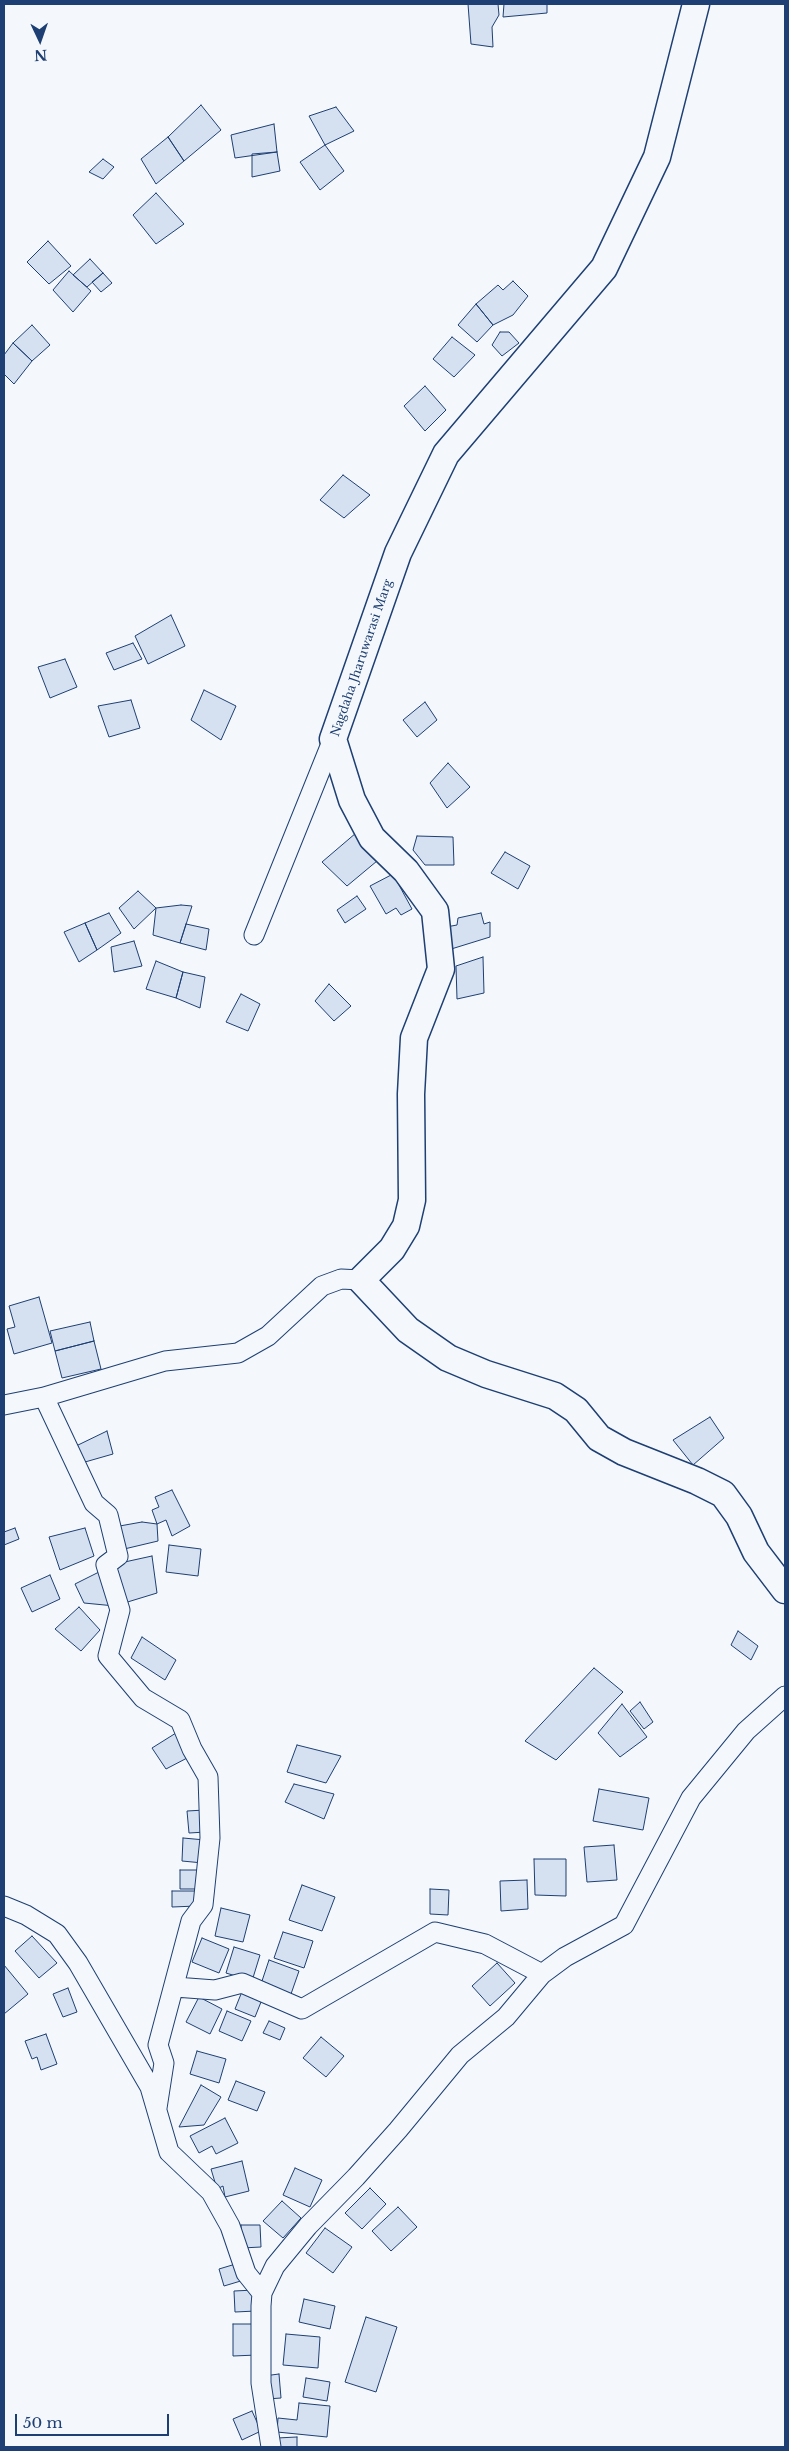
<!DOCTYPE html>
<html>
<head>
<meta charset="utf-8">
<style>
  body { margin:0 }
  #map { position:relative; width:789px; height:2451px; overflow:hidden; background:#f4f7fb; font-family:"Libre Baskerville",serif }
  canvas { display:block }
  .frame { position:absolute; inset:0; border:5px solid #1d3f73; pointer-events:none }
  .north { position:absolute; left:15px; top:15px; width:50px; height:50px; -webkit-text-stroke:4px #f4f7fb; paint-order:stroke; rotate:177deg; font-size:14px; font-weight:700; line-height:20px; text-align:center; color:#1d3f73 }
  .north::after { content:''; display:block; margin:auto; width:18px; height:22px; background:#1d3f73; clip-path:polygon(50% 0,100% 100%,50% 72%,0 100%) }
  .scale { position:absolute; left:15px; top:2414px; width:154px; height:22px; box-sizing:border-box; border:2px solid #1d3f73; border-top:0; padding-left:6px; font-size:15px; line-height:18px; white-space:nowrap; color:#1d3f73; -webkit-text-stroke:4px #f4f7fb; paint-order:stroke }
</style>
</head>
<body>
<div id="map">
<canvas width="789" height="2451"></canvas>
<div class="frame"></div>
<div class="north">N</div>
<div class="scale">50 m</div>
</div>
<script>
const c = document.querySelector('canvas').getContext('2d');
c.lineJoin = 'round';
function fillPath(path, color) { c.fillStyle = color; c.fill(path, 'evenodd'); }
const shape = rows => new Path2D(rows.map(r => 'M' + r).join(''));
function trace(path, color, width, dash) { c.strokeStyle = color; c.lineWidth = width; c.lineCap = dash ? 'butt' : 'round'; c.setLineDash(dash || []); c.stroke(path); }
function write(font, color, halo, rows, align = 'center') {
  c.font = font + ' "Libre Baskerville",serif'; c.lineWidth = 4; c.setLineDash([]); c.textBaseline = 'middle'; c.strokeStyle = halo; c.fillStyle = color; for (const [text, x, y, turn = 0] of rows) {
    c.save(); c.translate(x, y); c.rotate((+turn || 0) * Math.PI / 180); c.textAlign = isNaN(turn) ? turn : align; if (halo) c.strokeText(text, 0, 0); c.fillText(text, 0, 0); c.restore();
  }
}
const building = shape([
  [468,4,498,4,499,15,492,27,493,47,471,44,468,4],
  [504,4,547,4,547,13,503,17,504,4],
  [201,105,221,130,184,161,168,137,201,105],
  [336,107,354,131,325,145,309,116,336,107],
  [274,124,277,152,235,158,231,135,274,124],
  [168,137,184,161,156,184,141,159,168,137],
  [325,145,344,171,320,190,300,162,325,145],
  [277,152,280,171,252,177,252,154,277,152],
  [103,159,114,167,103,179,89,172,103,159],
  [156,193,184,224,156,244,133,215,156,193],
  [48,241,71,266,49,284,27,262,48,241],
  [90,259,103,273,87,287,73,275,90,259],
  [69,271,91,291,73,312,53,290,69,271],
  [103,273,112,283,101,292,92,282,103,273],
  [513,281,528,296,513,315,493,325,476,304,498,285,503,290,513,281],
  [476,304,493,325,477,342,458,325,476,304],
  [32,325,50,345,32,361,13,343,32,325],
  [500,332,509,332,519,343,502,356,492,345,500,332],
  [452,337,475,355,454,377,433,359,452,337],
  [13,343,32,361,14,384,4,374,4,355,13,343],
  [425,386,446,410,425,431,404,406,425,386],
  [343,475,370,495,344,518,320,500,343,475],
  [171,615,185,646,148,664,135,636,171,615],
  [133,643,142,659,114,670,106,653,133,643],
  [65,659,77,687,50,698,38,667,65,659],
  [204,690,236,706,221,740,191,720,204,690],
  [131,700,140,728,109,737,98,706,131,700],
  [425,702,437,720,417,737,403,720,425,702],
  [448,763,470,787,447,808,430,783,448,763],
  [356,833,377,861,347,886,322,862,356,833],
  [417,836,453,837,454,865,425,865,413,850,417,836],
  [505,852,530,866,518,889,491,873,505,852],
  [393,874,412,909,401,915,396,908,386,914,370,886,393,874],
  [138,891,156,908,134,929,119,908,138,891],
  [357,896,366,909,345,923,337,910,357,896],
  [181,905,192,906,180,943,153,935,156,908,181,905],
  [109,913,121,933,97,950,85,923,109,913],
  [481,913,484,924,490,922,490,937,448,950,446,927,457,925,458,918,481,913],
  [85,923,97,950,79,962,64,932,85,923],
  [186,924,209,929,206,950,180,943,186,924],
  [134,941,142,966,114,972,111,947,134,941],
  [483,957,484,993,457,999,456,966,483,957],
  [156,961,183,972,176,998,146,989,156,961],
  [183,972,205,977,200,1008,176,998,183,972],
  [329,984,351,1006,334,1021,315,1001,329,984],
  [241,994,260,1004,248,1031,226,1022,241,994],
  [39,1297,52,1343,14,1354,7,1329,15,1327,9,1306,39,1297],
  [90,1322,94,1341,55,1351,50,1331,90,1322],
  [94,1341,101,1369,62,1378,55,1351,94,1341],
  [710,1417,724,1438,693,1465,673,1440,710,1417],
  [107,1431,113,1454,85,1462,76,1446,107,1431],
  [172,1490,190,1526,172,1536,166,1520,157,1524,152,1510,159,1507,155,1497,172,1490],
  [142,1522,157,1524,158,1541,120,1550,114,1527,142,1522],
  [15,1528,19,1539,4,1545,4,1532,15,1528],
  [85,1528,94,1556,60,1570,49,1537,85,1528],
  [169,1545,201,1549,198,1576,166,1572,169,1545],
  [152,1556,157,1593,121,1604,111,1565,152,1556],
  [103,1570,115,1606,84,1603,75,1584,103,1570],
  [50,1575,60,1599,32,1612,21,1588,50,1575],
  [79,1607,100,1630,81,1651,55,1629,79,1607],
  [738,1631,758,1646,751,1660,731,1645,738,1631],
  [142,1637,176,1660,165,1680,131,1658,142,1637],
  [594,1668,623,1692,556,1760,525,1741,594,1668],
  [640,1702,653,1722,644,1729,630,1711,640,1702],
  [622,1704,647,1737,620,1757,598,1733,622,1704],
  [176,1733,189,1757,166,1769,152,1748,176,1733],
  [297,1745,341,1756,326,1783,287,1772,297,1745],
  [294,1784,334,1794,324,1819,285,1802,294,1784],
  [599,1789,649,1798,643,1830,593,1821,599,1789],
  [205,1810,206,1832,189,1833,187,1811,205,1810],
  [183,1838,205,1840,203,1863,182,1861,183,1838],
  [614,1845,617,1880,587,1882,584,1847,614,1845],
  [534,1859,566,1859,566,1896,535,1895,534,1859],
  [180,1870,200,1870,200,1889,180,1889,180,1870],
  [527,1880,528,1909,501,1911,500,1881,527,1880],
  [302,1885,335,1897,322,1931,289,1920,302,1885],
  [430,1889,449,1890,448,1915,430,1914,430,1889],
  [172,1891,196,1891,197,1906,172,1907,172,1891],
  [221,1908,250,1915,243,1942,215,1936,221,1908],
  [283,1932,313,1941,304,1968,274,1958,283,1932],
  [32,1936,57,1963,39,1978,15,1951,32,1936],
  [202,1938,229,1949,219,1973,192,1962,202,1938],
  [234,1947,260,1955,252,1981,226,1973,234,1947],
  [269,1960,299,1971,291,1994,261,1984,269,1960],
  [497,1963,515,1983,490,2006,472,1986,497,1963],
  [4,1965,28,1994,4,2014,4,1965],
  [68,1988,77,2012,63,2017,53,1994,68,1988],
  [243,1989,263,1997,255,2017,235,2009,243,1989],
  [199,1997,222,2009,210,2034,186,2022,199,1997],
  [227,2011,251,2021,242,2041,219,2031,227,2011],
  [269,2021,285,2028,280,2040,263,2033,269,2021],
  [46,2034,57,2064,41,2070,37,2057,32,2059,25,2041,46,2034],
  [321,2037,344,2056,326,2077,303,2058,321,2037],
  [197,2051,226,2059,219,2083,190,2074,197,2051],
  [236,2081,265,2092,257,2111,228,2100,236,2081],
  [201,2085,221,2097,204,2125,179,2127,201,2085],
  [225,2118,238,2143,216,2154,212,2146,199,2153,190,2136,225,2118],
  [242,2161,249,2191,225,2197,223,2186,217,2189,211,2169,242,2161],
  [295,2168,322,2180,310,2207,283,2195,295,2168],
  [370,2188,386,2204,362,2229,345,2213,370,2188],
  [282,2201,301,2218,283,2238,263,2221,282,2201],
  [398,2207,417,2227,391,2251,372,2231,398,2207],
  [241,2225,260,2225,261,2247,242,2248,241,2225],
  [325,2228,352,2247,333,2273,306,2253,325,2228],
  [239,2263,244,2280,224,2286,219,2269,239,2263],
  [255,2290,256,2311,235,2312,234,2291,255,2290],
  [304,2299,335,2306,330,2329,299,2322,304,2299],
  [366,2317,397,2327,376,2392,345,2382,366,2317],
  [233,2324,257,2324,257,2355,233,2356,233,2324],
  [286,2334,320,2337,318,2368,283,2365,286,2334],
  [279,2374,281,2398,267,2399,264,2376,279,2374],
  [306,2378,330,2382,327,2401,303,2397,306,2378],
  [299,2403,330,2406,327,2437,277,2432,278,2418,297,2420,299,2403],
  [252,2411,261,2431,242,2440,233,2419,252,2411],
  [297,2437,297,2447,277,2447,277,2438,297,2437]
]);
fillPath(building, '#d5e0f0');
trace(building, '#1d3f73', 1);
const street = shape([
  [254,935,333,739],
  [44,1397,94,1503,108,1515,118,1556,106,1565,120,1610,108,1656,143,1698,180,1720,192,1749,208,1777,210,1838,203,1905,191,1921,158,2045,164,2063,157,2108],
  [4,1405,44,1397,165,1361,238,1353,268,1336,322,1286,341,1279,361,1280],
  [4,1906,26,1915,57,1934,78,1963,150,2087,169,2152,211,2192,230,2226,246,2273,262,2293],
  [175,1987,215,1990,242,1983,302,2009,435,1932,485,1944,542,1974],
  [271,2447,261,2383,261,2306,262,2293,275,2266,308,2226,356,2177,398,2130,460,2055,506,2017,542,1974,565,1957,624,1925,691,1798,746,1731,785,1696]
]);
const secondary = shape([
  [696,4,657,157,604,268,446,454,398,553,333,739,352,800,372,838,406,871,435,911,441,969,414,1038,411,1094,412,1200,406,1226,392,1249,361,1280,408,1330,448,1358,486,1374,555,1396,576,1410,599,1438,624,1452,697,1481,723,1494,739,1516,756,1552,785,1590]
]);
trace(street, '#1d3f73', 21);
trace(secondary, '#1d3f73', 29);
trace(street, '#f4f7fb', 19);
trace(secondary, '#f4f7fb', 26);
write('12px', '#1d3f73', '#f4f7fb', [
  ["Nagdaha Jharuwarasi Marg",362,658,-71]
]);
</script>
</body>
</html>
